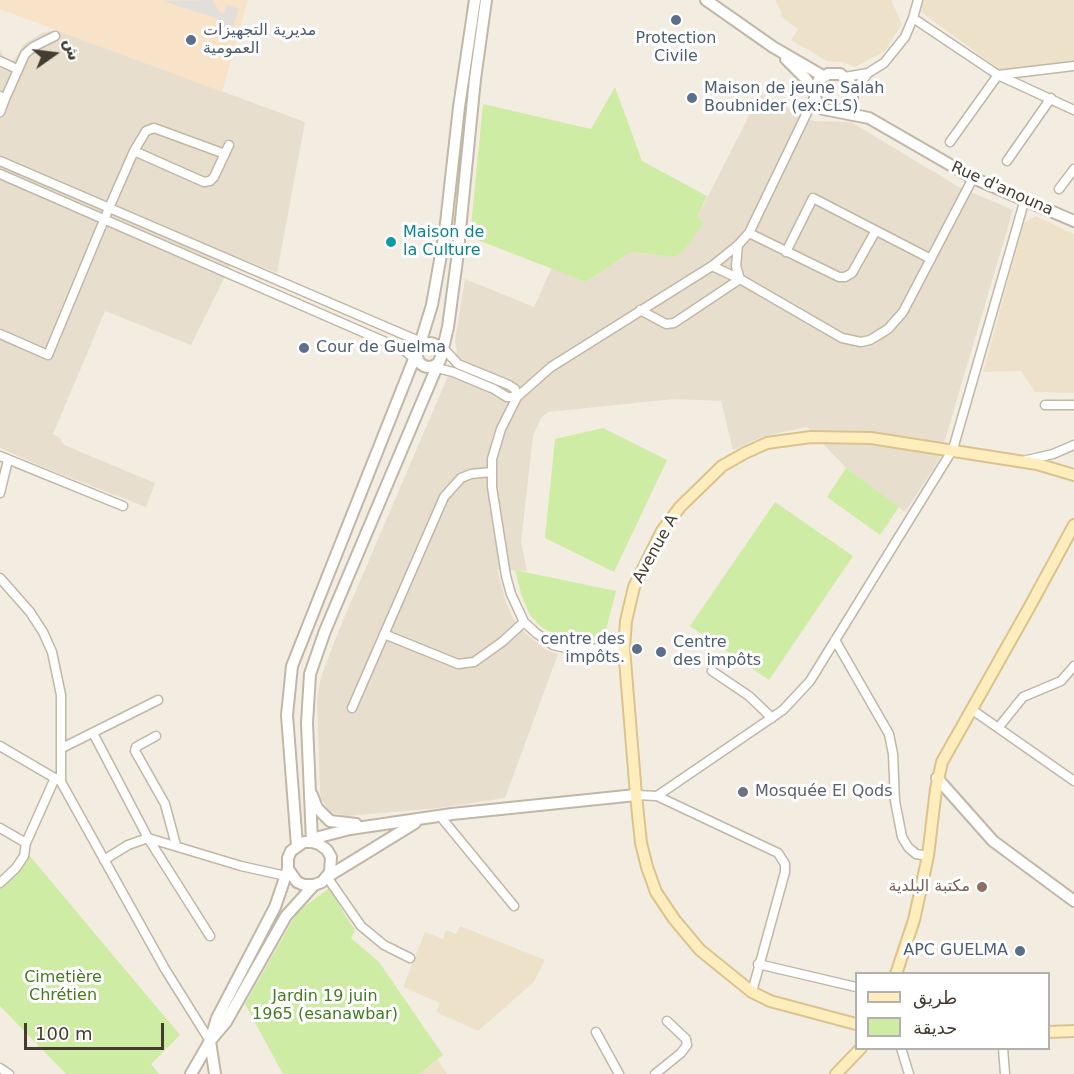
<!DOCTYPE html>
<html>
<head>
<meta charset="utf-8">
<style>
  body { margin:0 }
  #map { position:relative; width:1074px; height:1074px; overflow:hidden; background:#f3ece1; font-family:"DejaVu Sans",Vazirmatn,sans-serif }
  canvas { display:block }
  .legend { position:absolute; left:855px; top:972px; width:195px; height:78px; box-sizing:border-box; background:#fff; border:2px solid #b4b1ad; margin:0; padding:8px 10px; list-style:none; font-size:18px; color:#443c31 }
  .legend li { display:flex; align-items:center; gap:12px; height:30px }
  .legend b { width:30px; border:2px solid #b4b1ad }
  .north { position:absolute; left:24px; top:24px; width:60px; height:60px; -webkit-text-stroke:4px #fff; paint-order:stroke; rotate:76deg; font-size:16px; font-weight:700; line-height:24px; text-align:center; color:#443c31 }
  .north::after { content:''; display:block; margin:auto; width:21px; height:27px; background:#443c31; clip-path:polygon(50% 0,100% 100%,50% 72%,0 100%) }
  .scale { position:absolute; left:24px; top:1023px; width:140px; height:27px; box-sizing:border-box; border:3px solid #443c31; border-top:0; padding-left:8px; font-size:18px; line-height:21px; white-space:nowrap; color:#443c31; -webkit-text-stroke:4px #fff; paint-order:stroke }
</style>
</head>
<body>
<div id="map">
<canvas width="1074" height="1074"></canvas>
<ul class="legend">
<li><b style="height:8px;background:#ffedbe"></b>طريق</li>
<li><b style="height:16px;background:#ceeca4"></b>حديقة</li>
</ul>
<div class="north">ش</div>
<div class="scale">100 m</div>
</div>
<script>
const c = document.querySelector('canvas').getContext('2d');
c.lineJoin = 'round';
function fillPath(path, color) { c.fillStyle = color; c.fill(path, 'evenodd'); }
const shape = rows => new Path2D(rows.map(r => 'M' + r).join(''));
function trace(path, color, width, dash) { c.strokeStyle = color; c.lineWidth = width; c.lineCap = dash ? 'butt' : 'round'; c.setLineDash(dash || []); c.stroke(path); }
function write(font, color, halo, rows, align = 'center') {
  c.font = font + ' "DejaVu Sans",Vazirmatn,sans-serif'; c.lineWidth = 6; c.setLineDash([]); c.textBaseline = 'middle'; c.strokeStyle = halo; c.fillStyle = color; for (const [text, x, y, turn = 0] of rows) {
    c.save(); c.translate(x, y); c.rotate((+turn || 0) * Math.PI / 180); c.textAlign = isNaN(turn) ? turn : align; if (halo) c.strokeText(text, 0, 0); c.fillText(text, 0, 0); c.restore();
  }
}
fillPath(shape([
  [56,30,305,122,277,273,235,256,191,345,105,311,53,434,60,438,64,445,155,483,146,507,43,467,0,448,0,49,4,59,13,61,24,44,42,33],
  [762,94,813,121,851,122,959,187,1013,210,939,460,905,512,846,468,807,427,764,436,733,450,721,401,674,399,548,412,541,418,533,436,521,542,527,571,497,569,506,602,513,618,525,633,546,650,558,654,505,798,438,808,347,816,331,813,322,800,320,792,317,698,321,677,339,630,448,376,457,351,455,341,465,279,534,307,552,267,586,282,631,252,676,257,703,222,697,218,759,96]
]), '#e7dece');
fillPath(shape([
  [0,0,248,0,222,92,0,9]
]), '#f8e2c8');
fillPath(shape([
  [775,0,891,0,902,24,885,51,855,67,842,62,827,61,791,40,798,29,780,16,782,14],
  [923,0,1074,0,1074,62,1002,71,921,12],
  [1036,216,1074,234,1074,393,1035,392,1021,371,983,372,1024,223],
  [460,926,545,960,534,982,478,1031,436,1012,440,1003,403,987,425,932,443,939,446,930,456,934],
  [438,1060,447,1074,420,1074]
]), '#ede2c9');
fillPath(shape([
  [615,87,642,161,707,196,697,218,704,222,686,247,676,257,631,252,586,282,470,237,483,104,591,129],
  [603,428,667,460,614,572,545,538,555,439],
  [846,468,899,507,880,535,827,497],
  [775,502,853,556,769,680,690,626],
  [515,570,616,591,603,641,581,642,563,639,541,627,530,615,522,597],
  [29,855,180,1035,151,1064,159,1074,66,1074,0,1006,0,888,27,862],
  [331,887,343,912,355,930,351,938,379,962,443,1055,420,1074,283,1074,245,1004,298,911]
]), '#ceeca4');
fillPath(shape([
  [212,0,220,12,224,13,227,5,239,9,231,32,219,27,222,20,163,1]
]), '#e2dfda');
const minor = shape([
  [913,18,998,75,1074,110],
  [0,61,17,69],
  [868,73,884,63,905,37,913,18,918,0],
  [845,77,868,73,853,93],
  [5,99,25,54,33,47,55,36],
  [0,112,5,99,0,96],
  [950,142,998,75,1074,66],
  [134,151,204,182,210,181,214,177,229,145],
  [0,161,421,342,429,342],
  [1007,161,1051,98],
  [0,174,404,350,419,363],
  [1059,189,1074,169],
  [749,233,839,277,845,277,852,273,875,232],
  [738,245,736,266,740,279,842,338,861,342,870,340,888,329,903,312,973,178],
  [786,252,813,198,931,259],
  [640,310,666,324,674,323,740,279,712,266],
  [0,334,48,355,109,208,134,151,146,131,154,128,225,154],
  [433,367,453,372,494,389,507,397,517,397,515,389,509,385,458,364,443,348,437,345],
  [1045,405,1074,405],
  [0,456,123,506],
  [1023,461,1053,454,1074,445],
  [0,493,8,460],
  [0,578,30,612,43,632,52,652,61,695,61,782,165,969,210,1041],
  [384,634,458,664,474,662,502,642,524,622],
  [835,640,889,734,893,754,895,801,902,837,908,847,916,854,928,856],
  [624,648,570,649,553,645,536,633,524,622,511,594,506,576,492,487,492,459,501,429,517,397,551,367,712,266,738,245,749,233,815,96],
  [712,671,749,696,772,718],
  [352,708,444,497,461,478,471,474,491,472],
  [971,709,1074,781],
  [998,728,1023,697,1061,681,1074,666],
  [93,733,148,838,210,936],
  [156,736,136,747,135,751,165,804,176,845],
  [0,746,58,780],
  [62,748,158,700],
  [636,795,657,796,783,710,810,681,953,449,1025,199],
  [657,796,778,853,785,864,785,872,752,992],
  [440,816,514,906],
  [0,828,26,843],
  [104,860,128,845,148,838,241,866,286,876],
  [327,877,361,926,384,945,410,958],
  [0,883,16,868,24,856,26,843,55,778],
  [758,964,856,987],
  [596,1032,619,1074],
  [901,1048,909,1074],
  [1003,1048,1005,1074],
  [0,1068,9,1074],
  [655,1074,681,1053,687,1045,686,1039,667,1021]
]);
const tertiary = shape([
  [706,0,773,47,823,76],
  [786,59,805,78,814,90],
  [840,111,845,108,852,99,852,87,849,81,840,74,828,74,819,80,814,90,816,101,823,109,869,118,973,178,1074,221],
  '417 355a12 12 0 1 1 24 0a12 12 0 1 1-24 0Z',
  [419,347,432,305,445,232,459,107,475,0],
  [937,778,993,841,1074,901],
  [312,795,317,808,330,821,356,824],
  [312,842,307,723,310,674,325,631,441,357,448,327,457,260,475,79,486,0],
  [312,842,319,837,350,829,452,814,636,795],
  [297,846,287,715,292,666,416,354],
  [327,877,415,823],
  [210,1041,226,1022,286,916,314,885],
  [210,1041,215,1074],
  [191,1074,210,1041,217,1018,275,907,288,869,288,858,291,851,304,842,312,842,319,844,327,850,331,857,330,872,322,882,314,885,304,885,297,882,288,869]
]);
const secondary = shape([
  [896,974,914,920,928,856,936,789,942,762,1030,606,1074,525],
  [856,1024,770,1001,752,992,700,950,674,919,656,892,647,867,641,843,636,795,624,648,626,621,634,587,662,531,680,507,722,466,745,453,767,443,811,437,871,438,1037,464,1074,475],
  [1048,1032,1074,1031],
  [836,1074,861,1048]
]);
trace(minor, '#c1b7a6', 11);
trace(tertiary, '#c1b7a6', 14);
trace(secondary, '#dac38d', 14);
trace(minor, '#fff', 8);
trace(tertiary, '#fff', 10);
trace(secondary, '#ffedbe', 10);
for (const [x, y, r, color] of [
  [676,20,6,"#5c6f8a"],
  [191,40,6,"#5c6f8a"],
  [692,98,6,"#5c6f8a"],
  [391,242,6,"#0f9aa8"],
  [304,348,6,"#5c6f8a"],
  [637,649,6,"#5c6f8a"],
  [661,652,6,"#5c6f8a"],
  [743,792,6,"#6b7280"],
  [982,887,6,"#8d6e63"],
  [1020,951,6,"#5c6f8a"]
]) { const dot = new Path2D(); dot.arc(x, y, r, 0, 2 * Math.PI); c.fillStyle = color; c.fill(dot); trace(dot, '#fff', 2); }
write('16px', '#4e5e75', '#fff', [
  ["مديرية التجهيزات",203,31],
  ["العمومية",203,49],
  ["Protection",676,39,"center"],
  ["Civile",676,57,"center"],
  ["Maison de jeune Salah",704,89],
  ["Boubnider (ex:CLS)",704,107],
  ["Cour de Guelma",316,348],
  ["centre des",625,640,"right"],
  ["impôts.",625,658,"right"],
  ["Centre",673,643],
  ["des impôts",673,661],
  ["APC GUELMA",1008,951,"right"]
], 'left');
write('16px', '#443c31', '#fff', [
  ["Rue d'anouna",1002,189,24],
  ["Avenue A",656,549,-61]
]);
write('16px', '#0d838f', '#fff', [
  ["Maison de",403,233],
  ["la Culture",403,251]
], 'left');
write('16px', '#5b616d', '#fff', [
  ["Mosquée El Qods",755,792]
], 'left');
write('16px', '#785e54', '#fff', [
  ["مكتبة البلدية",970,887]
], 'right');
write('16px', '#467a20', '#fff', [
  ["Cimetière",63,978],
  ["Chrétien",63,996],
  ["Jardin 19 juin",325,997],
  ["1965 (esanawbar)",325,1015]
]);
</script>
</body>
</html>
